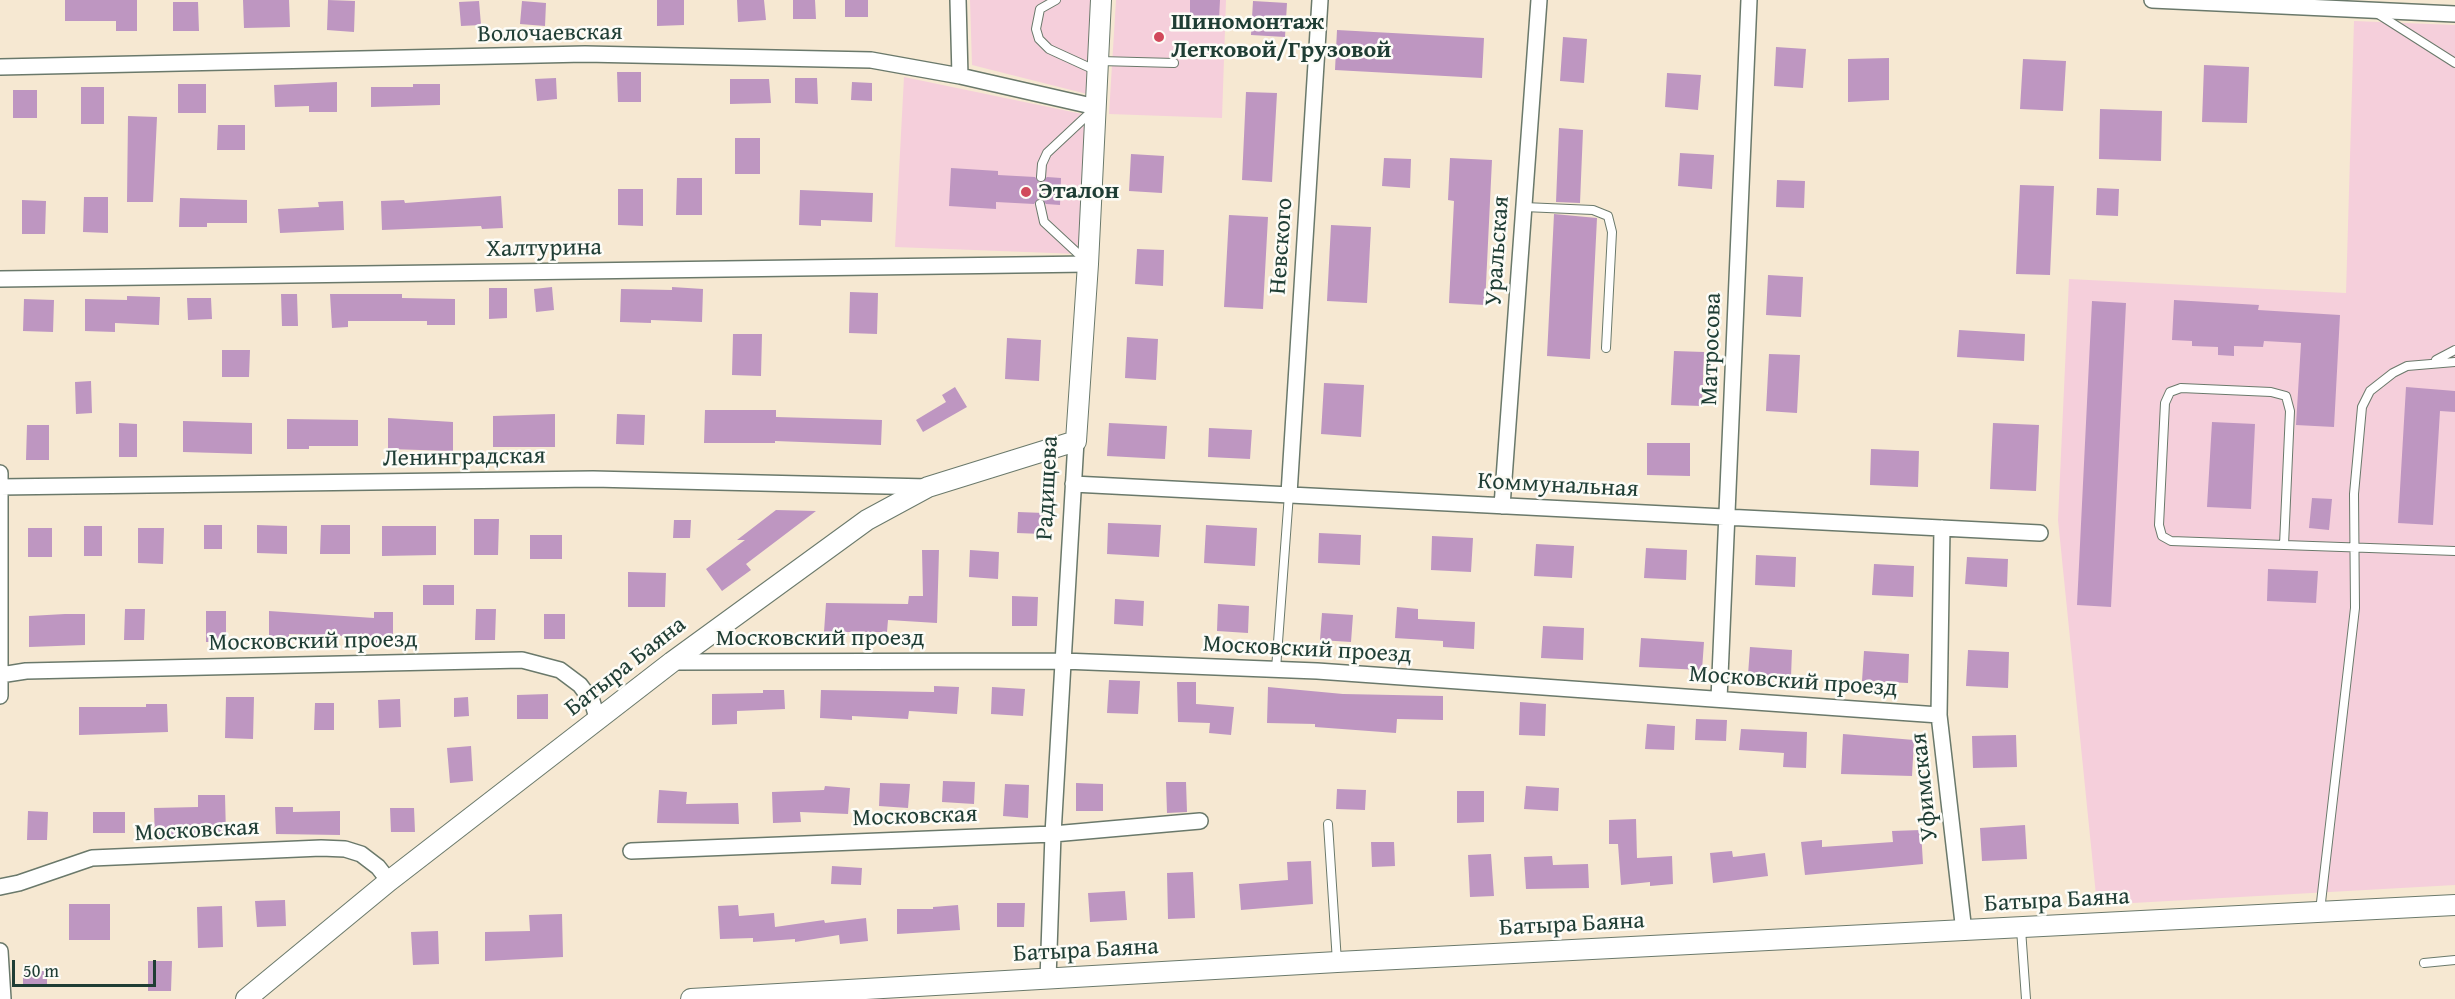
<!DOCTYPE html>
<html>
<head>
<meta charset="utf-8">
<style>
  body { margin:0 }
  #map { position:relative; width:2455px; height:999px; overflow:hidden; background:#f6e8d2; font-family:"Gentium Book Plus",serif }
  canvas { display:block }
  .scale { position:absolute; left:12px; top:960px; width:144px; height:27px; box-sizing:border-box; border:3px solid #1f3d34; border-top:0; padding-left:8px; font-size:18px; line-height:21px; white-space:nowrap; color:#1f3d34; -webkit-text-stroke:4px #fdfcf7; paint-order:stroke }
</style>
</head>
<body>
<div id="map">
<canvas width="2455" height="999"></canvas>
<div class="scale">50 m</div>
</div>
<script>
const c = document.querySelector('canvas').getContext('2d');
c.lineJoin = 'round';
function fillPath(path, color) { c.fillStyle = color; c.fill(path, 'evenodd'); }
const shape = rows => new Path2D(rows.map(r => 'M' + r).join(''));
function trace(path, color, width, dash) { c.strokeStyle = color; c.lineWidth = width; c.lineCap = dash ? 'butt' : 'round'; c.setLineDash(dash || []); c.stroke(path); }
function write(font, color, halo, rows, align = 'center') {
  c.font = font + ' "Gentium Book Plus",serif'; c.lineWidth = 5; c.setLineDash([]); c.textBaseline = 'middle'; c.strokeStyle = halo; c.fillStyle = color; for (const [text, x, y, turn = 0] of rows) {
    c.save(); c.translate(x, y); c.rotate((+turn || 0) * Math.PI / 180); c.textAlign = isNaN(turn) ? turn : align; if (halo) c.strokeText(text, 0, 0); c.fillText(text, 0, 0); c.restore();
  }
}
fillPath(shape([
  [970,0,1091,0,1087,94,972,65],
  [1116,0,1226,0,1222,118,1109,114],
  [2354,21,2455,25,2455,885,2097,905,2058,520,2069,279,2346,293],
  [904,77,1087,115,1078,254,895,247]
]), '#f5cfdb');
fillPath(shape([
  [65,0,137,0,137,31,116,31,116,21,65,21],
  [243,0,289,0,290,27,244,28],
  [328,0,355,1,354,32,327,30],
  [657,0,684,0,684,25,657,26],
  [737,0,764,0,766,20,738,22],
  [793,0,815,0,816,19,793,19],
  [845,0,868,0,868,17,845,17],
  [1190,0,1220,0,1219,19,1190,18],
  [479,1,481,25,461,26,459,2],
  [522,1,546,3,545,26,520,24],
  [1253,1,1287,3,1285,37,1251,35],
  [173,2,198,2,199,31,173,31],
  [1337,30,1484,38,1482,78,1335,70],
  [1563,37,1587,39,1584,83,1560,81],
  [1776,47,1806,49,1803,88,1774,86],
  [1889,58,1889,100,1848,102,1848,59],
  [2023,59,2066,61,2063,111,2020,109],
  [2204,65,2249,67,2247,123,2202,122],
  [617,72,641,72,641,102,618,102],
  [1667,73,1701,75,1698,110,1665,107],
  [556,78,557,99,537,101,535,79],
  [795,78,817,78,818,104,795,103],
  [730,79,769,79,771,103,730,104],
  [337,82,337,112,309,112,309,106,275,107,274,85],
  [852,82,872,83,872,101,851,100],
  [178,84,206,84,206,113,178,113],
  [413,84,440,84,440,105,371,107,371,87,413,87],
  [81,87,104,87,104,124,81,124],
  [13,90,37,90,37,118,13,118],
  [1246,92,1277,93,1272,182,1242,180],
  [2100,109,2162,111,2161,161,2099,159],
  [128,116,157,117,153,202,127,202],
  [218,125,245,125,245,150,217,150],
  [1559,128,1583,130,1580,203,1556,202],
  [735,138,760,138,760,174,735,174],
  [1680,153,1714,155,1712,189,1678,186],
  [1131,154,1164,156,1162,193,1129,191],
  [1384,158,1411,159,1410,188,1382,186],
  [1450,158,1492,160,1485,305,1449,303,1454,201,1448,200],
  [951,168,998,171,998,175,1035,177,1040,183,1047,177,1061,178,1060,205,1046,204,1039,198,1034,204,996,202,996,209,949,206],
  [677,178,702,178,702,215,676,215],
  [1777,180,1805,181,1804,208,1776,207],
  [2020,185,2054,186,2050,275,2016,274],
  [2097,188,2119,189,2118,216,2096,215],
  [618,189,643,189,643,226,618,225],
  [800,190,873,193,872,222,821,220,821,226,799,225],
  [501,196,503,228,482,229,481,226,382,230,381,201,404,200,405,203],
  [84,197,108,197,108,233,83,232],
  [180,198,247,200,247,223,207,223,207,227,179,227],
  [22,200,46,201,45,234,22,234],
  [343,201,344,230,280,233,278,209,319,207,318,202],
  [1554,214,1597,218,1590,359,1547,356],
  [1229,215,1268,217,1263,309,1224,307],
  [1331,225,1371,227,1367,303,1327,301],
  [1137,249,1164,250,1163,286,1135,284],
  [1768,275,1803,277,1801,317,1766,315],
  [552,287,554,310,536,312,534,289],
  [672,287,703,289,702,322,651,320,651,323,620,322,621,289,672,290],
  [489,288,507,288,507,318,489,319],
  [850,292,878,293,877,334,849,333],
  [281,294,297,294,298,326,282,326],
  [330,294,402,294,402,298,455,299,455,325,427,325,427,321,348,321,348,327,332,328],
  [127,296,160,297,159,325,115,323,115,332,85,331,85,299,127,300],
  [187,298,211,298,212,319,188,320],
  [24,299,54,300,53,332,23,331],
  [2174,300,2259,305,2258,310,2340,315,2334,427,2296,425,2301,343,2264,341,2263,347,2234,346,2234,356,2218,355,2218,347,2192,346,2192,341,2172,340],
  [2092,301,2126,303,2111,607,2077,605],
  [1959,330,2025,334,2024,361,1957,357],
  [733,334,762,334,761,376,732,375],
  [1127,337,1158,339,1156,380,1125,378],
  [1007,338,1041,340,1039,381,1005,379],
  [222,350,250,350,249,377,222,377],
  [1674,351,1704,352,1702,406,1671,405],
  [1769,354,1800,355,1797,413,1766,411],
  [91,381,92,413,76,414,75,382],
  [1324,383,1364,385,1361,437,1321,434],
  [955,387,967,407,923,432,916,420,946,402,942,395],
  [2406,387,2455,391,2455,412,2440,411,2433,525,2398,523],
  [705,410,776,410,776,417,882,420,881,445,775,441,775,443,704,443],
  [555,414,555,447,493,447,493,416],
  [617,414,645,415,644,445,616,444],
  [388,418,453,422,453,451,388,449],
  [287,419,358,420,358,446,309,446,309,449,287,449],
  [183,421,252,423,252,454,183,452],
  [2212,422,2255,424,2251,509,2207,507],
  [119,423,137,424,137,457,119,457],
  [1109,423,1167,426,1165,459,1107,456],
  [1993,423,2039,425,2036,491,1990,489],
  [27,425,49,425,49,460,26,460],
  [1209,428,1252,430,1250,459,1208,457],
  [1647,443,1690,443,1690,476,1647,475],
  [1871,449,1919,451,1918,487,1870,485],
  [2312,498,2332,499,2329,530,2309,528],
  [776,510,816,511,746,564,751,570,722,591,706,569,745,540,737,540],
  [1018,512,1044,513,1043,534,1017,533],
  [474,519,499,519,498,555,474,555],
  [674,520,691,520,690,538,673,538],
  [1108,523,1161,525,1159,557,1107,554],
  [204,525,222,525,222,549,204,549],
  [257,525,287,526,287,554,257,553],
  [321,525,350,525,350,554,320,554],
  [1206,525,1257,528,1255,566,1204,563],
  [84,526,102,526,102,556,84,556],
  [382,526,436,526,436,555,382,556],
  [28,528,52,528,52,557,28,557],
  [138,528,164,528,163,564,138,563],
  [1319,533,1361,535,1360,565,1318,563],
  [530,535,562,535,562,559,530,559],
  [1432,536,1473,538,1471,572,1431,570],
  [1536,544,1574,546,1572,578,1534,576],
  [1646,548,1687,550,1686,580,1644,578],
  [922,550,939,550,937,623,888,620,887,632,824,632,826,603,908,604,909,596,923,596],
  [970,550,999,552,998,579,969,577],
  [1756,555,1796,557,1795,587,1755,585],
  [1967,557,2008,559,2007,587,1965,584],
  [1874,564,1914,566,1913,597,1872,595],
  [2268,569,2318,571,2316,603,2267,601],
  [628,572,666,573,665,607,628,607],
  [423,585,454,585,454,605,423,605],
  [1012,596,1038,597,1037,626,1012,626],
  [1115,599,1144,601,1143,626,1114,624],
  [1218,604,1249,606,1248,633,1217,631],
  [1397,607,1418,609,1418,619,1475,622,1474,649,1443,647,1443,641,1395,638],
  [125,609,145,609,144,640,124,640],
  [476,609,496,609,495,640,475,640],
  [206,611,226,611,226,642,206,642],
  [269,611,374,618,374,612,393,612,393,643,374,643,374,637,289,634,289,642,269,642],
  [1322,613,1353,615,1351,642,1320,640],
  [65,614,85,614,85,645,29,647,29,616],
  [544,614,565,614,565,639,544,639],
  [1543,626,1584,628,1583,660,1541,658],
  [1641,638,1704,642,1702,670,1639,667],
  [1750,647,1792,650,1791,677,1748,675],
  [1968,650,2009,652,2008,688,1966,686],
  [1864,651,1909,654,1908,683,1862,681],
  [1109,680,1140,681,1138,714,1107,713],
  [1177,682,1196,682,1196,704,1234,707,1231,735,1209,733,1210,723,1178,722],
  [934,686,959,687,957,714,909,711,908,719,852,716,852,720,820,718,821,690,934,692],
  [992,687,1025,689,1023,716,991,714],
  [1268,687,1343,694,1443,696,1443,720,1397,719,1396,733,1315,727,1315,724,1267,723],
  [763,690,784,690,785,709,737,711,737,724,712,725,712,694,763,693],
  [548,694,548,719,517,719,517,695],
  [226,697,254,697,253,739,225,738],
  [468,697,469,716,454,717,454,698],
  [400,699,401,727,379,728,378,700],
  [1520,702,1546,704,1545,736,1519,735],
  [315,703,334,703,334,730,314,730],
  [146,704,167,704,168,732,79,735,79,707,146,707],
  [1696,719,1727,720,1726,741,1695,740],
  [1647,724,1675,726,1674,750,1645,749],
  [1741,729,1807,732,1806,768,1783,767,1784,753,1739,750],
  [1843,734,1914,740,1912,776,1841,774],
  [2016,735,2017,767,1973,768,1972,736],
  [471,746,473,781,450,783,447,748],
  [943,781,975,782,974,804,942,802],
  [1166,782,1186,782,1187,812,1167,813],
  [880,783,910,784,908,808,879,806],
  [1076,783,1103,784,1103,811,1076,811],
  [1005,784,1029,785,1028,818,1003,816],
  [825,786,850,788,848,814,800,812,801,822,773,823,772,792,824,790],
  [1526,786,1559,788,1558,811,1524,809],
  [1337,789,1366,790,1365,810,1336,809],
  [659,790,687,792,686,804,738,803,739,824,657,823],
  [1457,791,1484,791,1484,822,1457,823],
  [198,795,225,795,226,835,176,836,176,840,155,840,154,808,198,807],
  [275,807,293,807,293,812,340,811,340,835,276,834],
  [390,808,414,808,415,832,391,832],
  [28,811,48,812,47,840,27,840],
  [93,812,125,812,125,833,93,833],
  [1636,819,1637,858,1672,856,1673,884,1650,886,1650,882,1621,885,1618,844,1609,844,1609,820],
  [2025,825,2027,859,1982,861,1980,828],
  [1921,830,1923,864,1805,875,1801,842,1822,840,1822,847,1893,842,1892,831],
  [1371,842,1394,842,1395,866,1372,867],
  [1732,851,1733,857,1765,853,1768,876,1713,883,1710,853],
  [1491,854,1494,896,1470,897,1468,855],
  [1552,856,1553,865,1588,864,1589,888,1526,889,1524,857],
  [1311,861,1313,904,1241,910,1239,884,1288,880,1287,862],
  [832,866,862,868,861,885,831,884],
  [1193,872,1195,918,1168,919,1167,873],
  [1125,891,1127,920,1090,922,1088,893],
  [285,900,286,926,257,927,255,901],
  [997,903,1025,903,1024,927,997,927],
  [69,904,110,904,110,940,69,940],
  [738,905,739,916,774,913,775,927,824,920,825,923,866,918,868,941,840,944,839,935,795,942,795,939,753,942,753,938,720,939,718,906],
  [958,905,960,930,897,934,897,909,933,909,933,907],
  [222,906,223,947,198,948,197,907],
  [562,914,563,957,485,961,485,932,530,931,529,915],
  [438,931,439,964,413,965,411,932],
  [148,961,172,961,171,991,148,991],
  [23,971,47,971,47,986,23,987]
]), '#be96c1');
const service = shape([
  [1056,0,1040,9,1036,29,1039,39,1049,49,1097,71],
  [2378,14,2455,63],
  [1100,61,1174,63],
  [1041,177,1042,164,1047,153,1093,110],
  [1040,204,1044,222,1086,261],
  [1524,207,1593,210,1608,216,1612,232,1606,348],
  [2436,360,2455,350],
  [2181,388,2271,392,2286,396,2290,411,2284,545,2171,541,2162,536,2159,525,2165,403,2170,392,2181,388],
  [2284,545,2455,551],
  [1276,669,1289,494],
  [1328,824,1337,962],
  [2320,911,2355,608,2354,494,2362,407,2370,391,2393,373,2407,366,2455,362],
  [2021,929,2026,999],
  [2424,963,2455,960]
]);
const minor = shape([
  [958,0,960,76],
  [2152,0,2455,14],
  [0,67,585,54,871,60,960,76,1096,107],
  [0,279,1088,264],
  [0,473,0,696],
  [1073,484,2040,533],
  [0,487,593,479,928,487],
  [1289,494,1320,0],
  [1502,506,1539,0],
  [1942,528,1939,715,1964,932],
  [672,662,1063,661,1317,671,1939,715],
  [0,675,26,671,522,660,560,670,580,685,592,701,598,721],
  [1719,699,1749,0],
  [631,851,1053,834,1200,821],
  [0,887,19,883,92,858,321,848,345,849,361,854,378,867,389,881],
  [0,951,3,999],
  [1048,979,1053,834,1076,441]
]);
const tertiary = shape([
  [246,999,389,881,672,662,867,520,928,487,1076,441,1088,264,1101,0],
  [691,999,1337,962,2455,905]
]);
trace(service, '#6a796b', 10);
trace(minor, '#6a796b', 18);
trace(tertiary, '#6a796b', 22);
trace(service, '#fff', 8);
trace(minor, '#fff', 15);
trace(tertiary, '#fff', 20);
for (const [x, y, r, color] of [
  [1159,37,6,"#d1495b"],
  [1026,192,6,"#d1495b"]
]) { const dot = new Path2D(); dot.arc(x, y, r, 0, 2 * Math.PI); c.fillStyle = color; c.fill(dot); trace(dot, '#fdfcf7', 2); }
write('bold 24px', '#1f3d34', '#fdfcf7', [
  ["Шиномонтаж",1171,23],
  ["Легковой/Грузовой",1171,51],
  ["Эталон",1038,192]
], 'left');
write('24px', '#1f3d34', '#fdfcf7', [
  ["Волочаевская",550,34,-1],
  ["Невского",1282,246,-86],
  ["Халтурина",544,249,-1],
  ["Уральская",1498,251,-86],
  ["Матросова",1712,349,-88],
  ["Ленинградская",464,458,-1],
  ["Коммунальная",1558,486,3],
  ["Радищева",1048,488,-87],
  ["Московский проезд",820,639],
  ["Московский проезд",313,642,-1],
  ["Московский проезд",1307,650,3],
  ["Батыра Баяна",626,667,-38],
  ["Московский проезд",1793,682,4],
  ["Уфимская",1925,787,-96],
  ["Московская",915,817,-2],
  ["Московская",197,831,-3],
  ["Батыра Баяна",2057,901,-3],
  ["Батыра Баяна",1572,925,-3],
  ["Батыра Баяна",1086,951,-3]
]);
</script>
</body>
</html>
